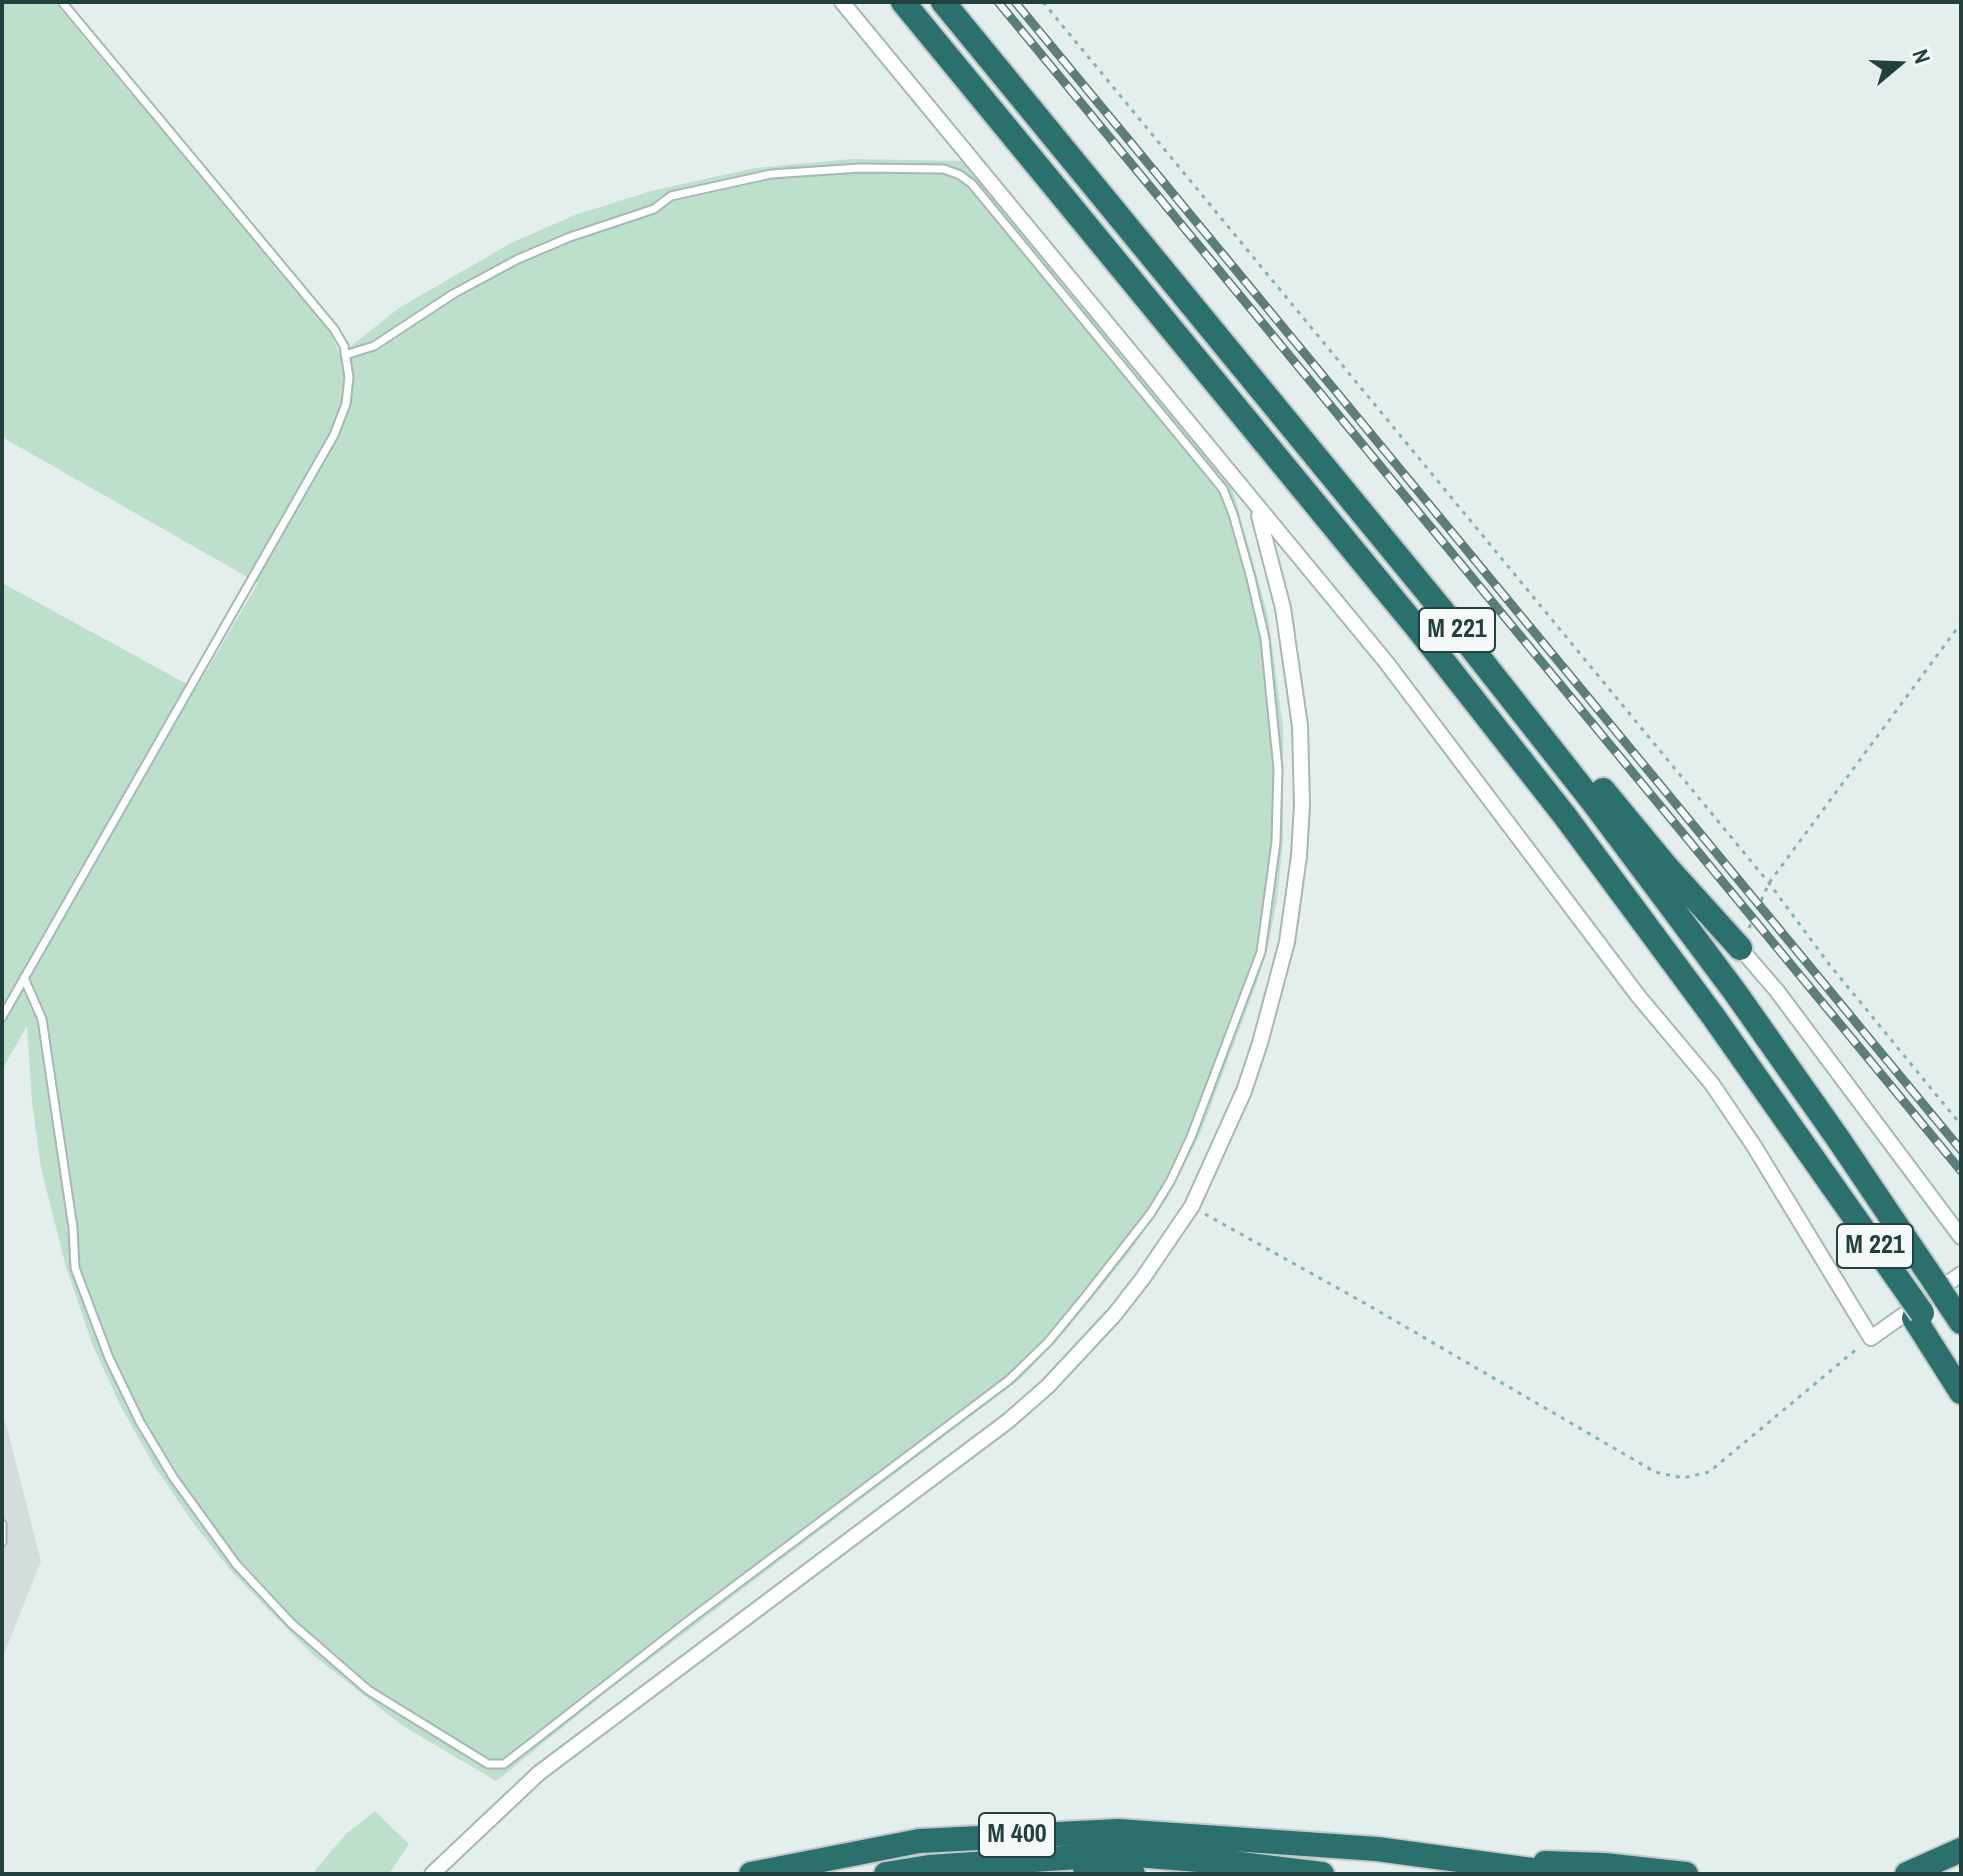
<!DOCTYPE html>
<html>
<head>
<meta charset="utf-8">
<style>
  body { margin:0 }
  #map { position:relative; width:1963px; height:1876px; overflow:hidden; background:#e4eeec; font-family:"Archivo Narrow",sans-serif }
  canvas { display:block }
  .frame { position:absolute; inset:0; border:4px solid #22413e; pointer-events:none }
  .north { position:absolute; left:1859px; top:24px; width:80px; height:80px; -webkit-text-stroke:6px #f5faf9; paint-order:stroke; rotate:71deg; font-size:22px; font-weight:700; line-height:32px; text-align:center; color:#22413e }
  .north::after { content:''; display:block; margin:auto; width:28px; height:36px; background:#22413e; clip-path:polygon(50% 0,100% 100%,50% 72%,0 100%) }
</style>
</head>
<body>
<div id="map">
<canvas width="1963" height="1876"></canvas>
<div class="frame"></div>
<div class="north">N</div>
</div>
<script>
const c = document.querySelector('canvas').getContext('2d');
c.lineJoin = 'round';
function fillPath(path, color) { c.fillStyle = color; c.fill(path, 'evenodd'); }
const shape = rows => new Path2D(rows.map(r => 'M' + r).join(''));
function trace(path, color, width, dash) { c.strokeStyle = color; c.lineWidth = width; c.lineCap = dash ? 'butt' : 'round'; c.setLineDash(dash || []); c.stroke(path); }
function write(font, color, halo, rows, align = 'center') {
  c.font = font + ' "Archivo Narrow",sans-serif'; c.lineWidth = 6; c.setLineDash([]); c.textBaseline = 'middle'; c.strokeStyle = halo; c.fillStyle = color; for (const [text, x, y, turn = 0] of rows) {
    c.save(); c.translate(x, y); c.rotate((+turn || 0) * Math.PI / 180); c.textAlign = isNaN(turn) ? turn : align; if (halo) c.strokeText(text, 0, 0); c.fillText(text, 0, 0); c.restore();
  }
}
fillPath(shape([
  [2,1409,41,1561,2,1659]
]), '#d2dedb');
fillPath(shape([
  [2,2,54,2,329,329,340,355,399,308,511,243,575,215,651,191,755,168,852,159,963,161,1232,487,1268,616,1283,727,1283,842,1277,901,1267,950,1256,985,1200,1134,1169,1195,1128,1254,1064,1333,1020,1379,608,1691,496,1781,403,1726,313,1655,232,1572,194,1524,153,1464,121,1407,93,1346,66,1267,41,1168,32,1102,27,1026,2,1070,2,583,196,689,258,583,2,437],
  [375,1811,409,1844,389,1874,315,1874,315,1870,346,1834]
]), '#bce0cc');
const lane = shape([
  [24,978,42,1019,73,1228,75,1268,109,1358,140,1422,173,1477,236,1564,291,1623,368,1690,488,1764,504,1764,521,1751,688,1621,1009,1380,1048,1342,1086,1296,1151,1213,1171,1180,1191,1137,1261,952,1276,842,1278,769,1265,639,1251,578,1233,514,1223,489,972,184,960,175,944,169,860,168,771,174,671,196,654,209,570,237,518,259,453,294,374,346,345,355],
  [2,1017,334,435,346,404,349,377,344,346,334,329,62,2],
  [2,1524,2,1542]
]);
const street = shape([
  [842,2,1386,662,1639,997,1712,1084,1754,1146,1871,1338,1961,1274],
  [1740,948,1777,991,1961,1237],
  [432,1874,539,1773,1008,1421,1048,1386,1115,1314,1143,1278,1192,1206,1244,1091,1260,1043,1287,942,1299,856,1302,805,1300,726,1283,608,1259,516]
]);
const highway = shape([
  [903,2,1418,629,1565,816,1713,1016,1912,1299],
  [943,2,1441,609,1593,802,1735,992,1839,1140,1936,1284],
  [1603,790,1665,865,1740,948],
  [1945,1298,1961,1322],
  [1914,1318,1961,1392],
  [1545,1863,1604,1865,1686,1874],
  [1085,1868,1133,1874],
  [751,1874,919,1841,1118,1831,1377,1849,1561,1874],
  [886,1874,929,1867,1123,1854,1224,1862,1322,1874],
  [1907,1874,1961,1850]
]);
trace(lane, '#a6b7b4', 11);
trace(street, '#a6b7b4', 18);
trace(highway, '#c1cac9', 28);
trace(shape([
  [1043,2,1769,883,1829,964,1961,1125],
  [1749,928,1769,883,1961,623],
  [1205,1214,1368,1305,1655,1472,1683,1478,1709,1472,1858,1348]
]), '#83b4ad', 3, [4, 6]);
trace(lane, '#fff', 7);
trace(street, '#fff', 14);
trace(highway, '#2c706d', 24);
const rail = shape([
  [998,2,1961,1171],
  [1015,2,1961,1150]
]);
trace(rail, '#5d7d7a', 9);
trace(rail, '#f5faf9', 6, [18]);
const highwayBridge = shape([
  [1936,1284,1945,1298],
  [1912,1299,1922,1313]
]);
trace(highwayBridge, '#c1cac9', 28, []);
trace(highwayBridge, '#2c706d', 24);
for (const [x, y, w] of [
  [1457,630,76],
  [1875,1246,76],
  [1017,1835,76]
]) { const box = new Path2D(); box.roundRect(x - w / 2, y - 22, w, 44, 6); c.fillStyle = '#f5faf9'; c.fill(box); trace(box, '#22413e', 2); }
write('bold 26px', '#22413e', null, [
  ["M 221",1457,630],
  ["M 221",1875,1246],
  ["M 400",1017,1835]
]);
</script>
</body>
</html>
